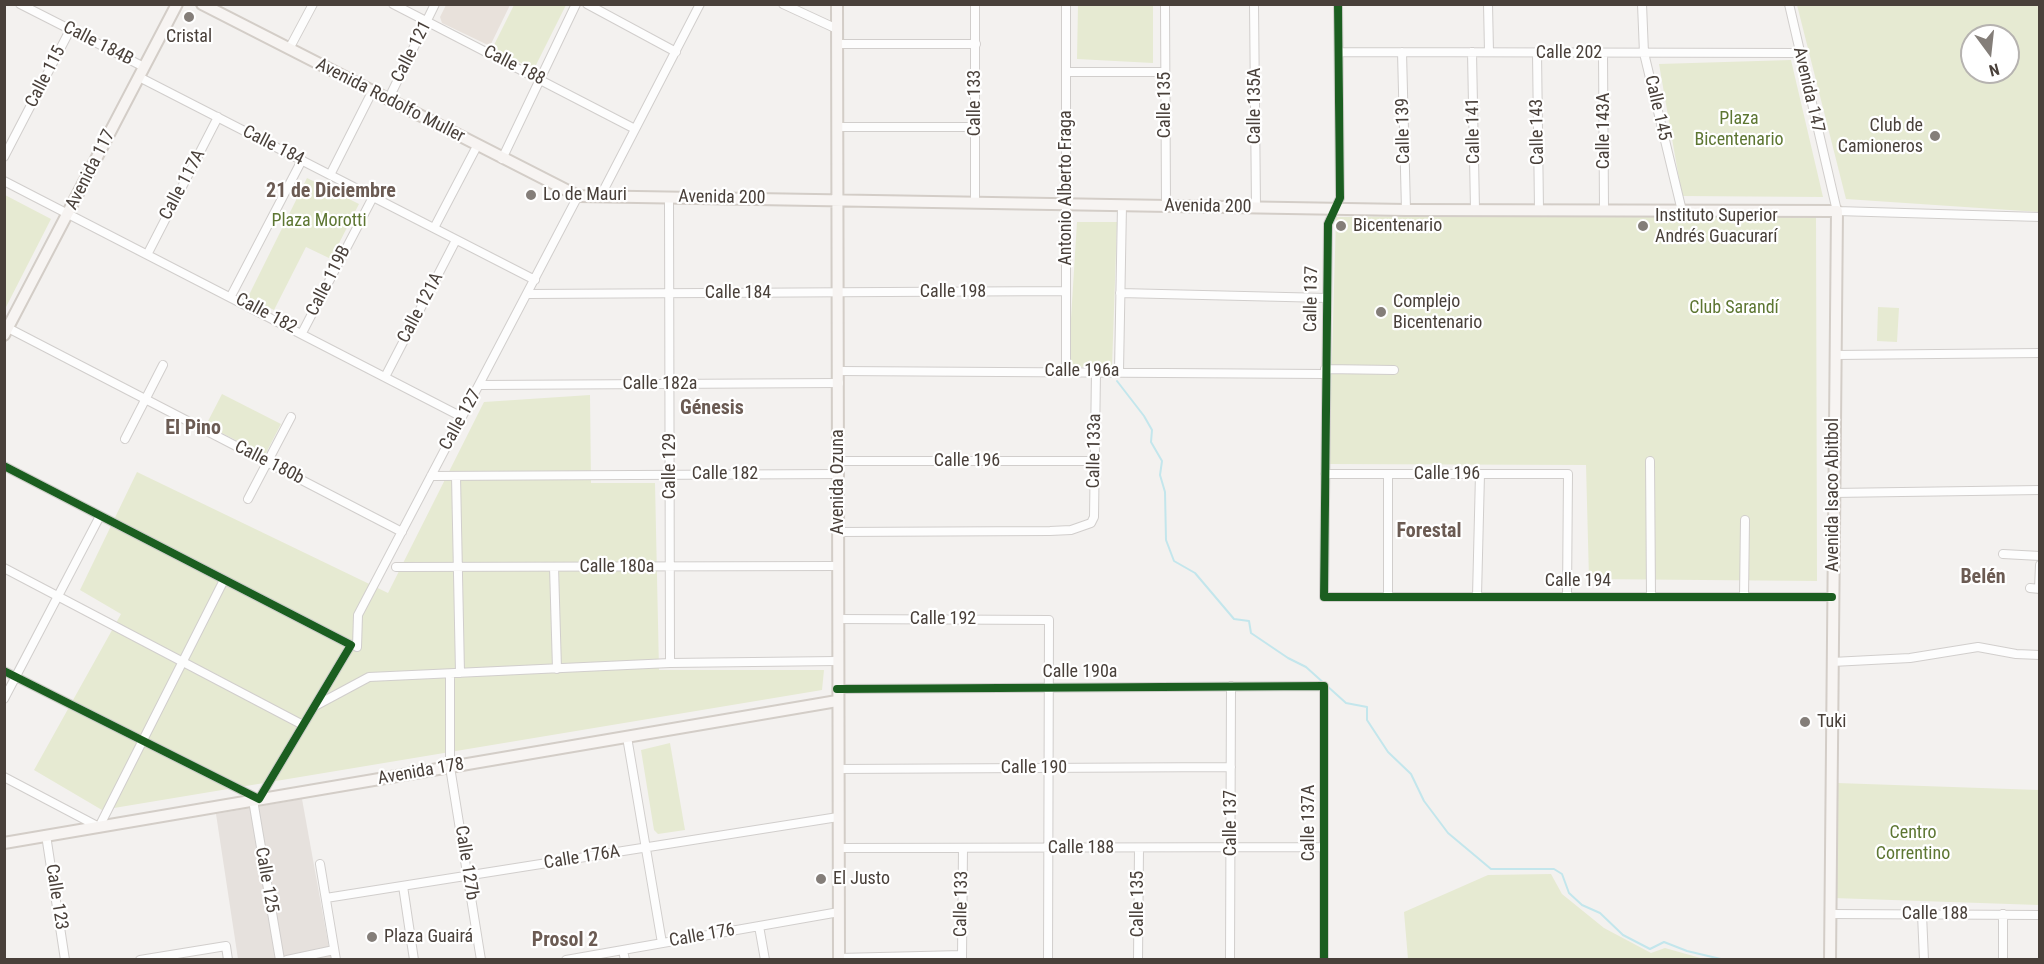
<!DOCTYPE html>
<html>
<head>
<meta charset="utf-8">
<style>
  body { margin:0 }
  #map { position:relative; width:2044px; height:964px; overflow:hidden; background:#f3f1ef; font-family:"Roboto Condensed",sans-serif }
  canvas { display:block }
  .frame { position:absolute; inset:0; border:6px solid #49403a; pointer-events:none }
  .north { position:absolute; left:1960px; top:24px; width:60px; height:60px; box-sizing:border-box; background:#fff; border:2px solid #b6b3b0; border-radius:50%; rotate:165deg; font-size:16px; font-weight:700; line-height:24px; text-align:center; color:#49403a }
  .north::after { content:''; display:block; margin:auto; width:21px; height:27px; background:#847e79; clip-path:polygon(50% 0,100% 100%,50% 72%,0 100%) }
</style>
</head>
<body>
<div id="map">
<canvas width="2044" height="964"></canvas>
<div class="frame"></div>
<div class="north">N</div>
</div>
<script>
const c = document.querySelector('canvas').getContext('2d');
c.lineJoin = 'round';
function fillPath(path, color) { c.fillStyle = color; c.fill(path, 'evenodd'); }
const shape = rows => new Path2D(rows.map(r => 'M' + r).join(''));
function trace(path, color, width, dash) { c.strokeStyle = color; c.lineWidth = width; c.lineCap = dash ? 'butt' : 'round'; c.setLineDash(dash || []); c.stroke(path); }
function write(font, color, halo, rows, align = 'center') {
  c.font = font + ' "Roboto Condensed",sans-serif'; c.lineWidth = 4.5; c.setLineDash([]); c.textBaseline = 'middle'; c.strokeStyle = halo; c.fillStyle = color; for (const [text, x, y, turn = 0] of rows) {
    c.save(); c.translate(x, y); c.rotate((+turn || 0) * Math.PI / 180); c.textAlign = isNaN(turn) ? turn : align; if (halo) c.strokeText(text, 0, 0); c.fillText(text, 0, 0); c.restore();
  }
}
fillPath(shape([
  [302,799,331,959,238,959,216,814]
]), '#e6e1dd');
fillPath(shape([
  [446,5,446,4,510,5,490,46,442,23,440,17]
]), '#e8e1db');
fillPath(shape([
  [514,5,566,5,534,69,492,49],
  [1078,5,1153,5,1153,63,1077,59],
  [1797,5,2039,5,2039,212,1846,199],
  [1972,36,2008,36,2008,72,1972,72],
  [1791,60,1823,197,1682,196,1659,64],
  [307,178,359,204,331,259,306,247,274,310,248,297],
  [5,195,51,219,5,309],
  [1816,212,1817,581,1589,579,1586,465,1329,464,1336,217],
  [1077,222,1117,222,1112,367,1068,367],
  [1878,307,1899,308,1897,342,1877,341],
  [222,394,281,424,265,455,206,425],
  [590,395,591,483,655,483,659,670,824,670,822,690,102,810,34,770,121,614,80,590,137,472,388,593,484,402],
  [670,743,685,830,658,834,654,830,641,750],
  [1837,783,2039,790,2039,905,1833,898],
  [1551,874,1562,894,1604,928,1651,953,1665,948,1704,959,1408,959,1404,912,1488,875]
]), '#e6ead2');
trace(shape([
  [1117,381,1144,416,1152,430,1151,442,1162,461,1160,475,1165,492,1166,540,1174,561,1195,573,1234,619,1249,621,1251,633,1288,658,1306,667,1346,703,1367,707,1367,720,1388,752,1411,774,1424,801,1448,833,1491,869,1554,869,1562,874,1569,893,1582,905,1600,913,1623,935,1650,949,1664,942,1687,951,1725,960]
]), '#c3e6ec', 2);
const street = shape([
  [20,4,144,67],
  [393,4,635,129],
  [587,4,676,52],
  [783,4,837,29],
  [1165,4,1166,206],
  [1254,4,1256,207],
  [1338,4,1340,198,1328,224,1324,597,1832,597],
  [1488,4,1489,52],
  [1642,4,1644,53,1682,211],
  [1789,4,1837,211,2040,217],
  [837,44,976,44],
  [289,49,313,4],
  [1339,52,1799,53],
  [1402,52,1406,210],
  [1472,52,1475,210],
  [1537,52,1539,211],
  [1603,53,1604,209],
  [1066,72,1165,72],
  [139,77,535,280],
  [388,100,435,4],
  [838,127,975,127],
  [4,157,70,30],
  [502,159,576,4],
  [330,175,372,92],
  [4,181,462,417],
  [600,197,700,4],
  [669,198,670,663],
  [975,202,975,4],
  [434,228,477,146],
  [148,253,218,117],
  [1120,293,1327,298],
  [528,294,1066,291],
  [231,296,302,160],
  [8,328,402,532],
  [302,333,373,197],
  [1835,355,2040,353],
  [1325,369,1394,370],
  [839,371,1325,374],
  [1066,371,1066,4],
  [1119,371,1122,205],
  [385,377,456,240],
  [480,385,839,383],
  [125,439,163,365],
  [839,461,1095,461],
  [1650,461,1651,596],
  [4,466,351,645,259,799,4,671],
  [1325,474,1568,474,1567,596],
  [431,476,838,474],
  [456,476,460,673],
  [1833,493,2040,490],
  [248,499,291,417],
  [838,532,1050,531,1071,530,1091,523,1094,517,1096,371],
  [2003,554,2040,556],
  [396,567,838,566],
  [554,567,557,669],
  [4,568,303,725],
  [2030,588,2040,589],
  [2039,589,2040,565],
  [1388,596,1388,474],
  [1477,596,1480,474],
  [1744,597,1745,520],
  [838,619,1049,620,1048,960],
  [357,647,358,615,578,196],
  [1832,662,1910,658,1978,647,2016,654,2040,655],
  [450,674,450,767,481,960],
  [837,689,1324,686,1324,960],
  [4,699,100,516],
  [315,706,369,677,670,663,837,661],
  [627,737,662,943],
  [838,769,1231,767],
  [4,777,99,827,224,580],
  [253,800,280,960],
  [46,835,65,960],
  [839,848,1324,847],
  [320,864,336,960],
  [403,886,414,960],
  [326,898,838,817],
  [1830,914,2040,915],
  [1922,914,1924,960],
  [759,926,765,960],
  [623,950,625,960],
  [839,958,962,955],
  [962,958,963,848],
  [140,960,226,946,228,960],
  [287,960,334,950],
  [566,960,839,912],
  [1138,960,1139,848],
  [1230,960,1231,686],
  [2003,960,2003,914]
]);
const secondary = shape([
  [202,4,578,196,1406,210,1837,211,1830,960],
  [837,4,839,960],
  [4,335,177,4],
  [4,843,837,701]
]);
trace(street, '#d1cecc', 10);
trace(secondary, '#d3cdc7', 14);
trace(street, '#fdfdfd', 8);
trace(secondary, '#f7f4f2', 10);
trace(shape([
  [1338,4,1340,198,1328,224,1324,597,1832,597],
  [4,466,351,645,259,799,4,671],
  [837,689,1324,686,1324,960]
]), '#1b5e20', 8);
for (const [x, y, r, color] of [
  [189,17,6,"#847e79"],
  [1935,136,6,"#847e79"],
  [531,195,6,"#847e79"],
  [1341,226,6,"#847e79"],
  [1643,226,6,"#847e79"],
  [1381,312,6,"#847e79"],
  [1805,722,6,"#847e79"],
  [821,879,6,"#847e79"],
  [372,937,6,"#847e79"]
]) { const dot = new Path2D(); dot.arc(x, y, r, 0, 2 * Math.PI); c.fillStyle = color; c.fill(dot); trace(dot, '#fff', 2); }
write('18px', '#49403a', '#fff', [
  ["Cristal",189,37,"center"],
  ["Club de",1923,126,"right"],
  ["Camioneros",1923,147,"right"],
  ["Lo de Mauri",543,195],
  ["Instituto Superior",1655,216],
  ["Andrés Guacurarí",1655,237],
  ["Bicentenario",1353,226],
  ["Complejo",1393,302],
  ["Bicentenario",1393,323],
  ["Tuki",1817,722],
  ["El Justo",833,879],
  ["Plaza Guairá",384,937]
], 'left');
write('18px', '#49403a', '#fff', [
  ["Calle 184B",98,44,27],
  ["Calle 121",412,52,-63],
  ["Calle 202",1569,53],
  ["Calle 188",514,66,27],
  ["Calle 115",46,77,-63],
  ["Avenida 147",1808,90,77],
  ["Avenida Rodolfo Muller",390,101,27],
  ["Calle 133",975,103,-90],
  ["Calle 135",1165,105,-90],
  ["Calle 135A",1255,106,-90],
  ["Calle 145",1657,108,77],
  ["Calle 139",1404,131,-91],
  ["Calle 141",1474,131,-91],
  ["Calle 143A",1604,131,-90],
  ["Calle 143",1538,132,-91],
  ["Calle 184",273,146,27],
  ["Avenida 117",91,170,-63],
  ["Calle 117A",183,185,-62],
  ["Antonio Alberto Fraga",1066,188,-90],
  ["Avenida 200",722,198,1],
  ["Avenida 200",1208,207,1],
  ["Calle 119B",329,281,-63],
  ["Calle 198",953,292],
  ["Calle 184",738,293],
  ["Calle 137",1312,299,-89],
  ["Calle 121A",421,308,-62],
  ["Calle 182",266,314,28],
  ["Calle 196a",1082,371],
  ["Calle 182a",660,384],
  ["Calle 127",461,420,-61],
  ["Calle 133a",1095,451,-89],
  ["Calle 196",967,461],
  ["Calle 180b",269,463,27],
  ["Calle 129",670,466,-90],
  ["Calle 182",725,474],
  ["Calle 196",1447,474],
  ["Avenida Ozuna",838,482,-90],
  ["Avenida Isaco Abitbol",1833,495,-90],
  ["Calle 180a",617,567],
  ["Calle 194",1578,581],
  ["Calle 192",943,619],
  ["Calle 190a",1080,672],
  ["Calle 190",1034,768],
  ["Avenida 178",421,772,-10],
  ["Calle 137",1231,823,-90],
  ["Calle 137A",1309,823,-90],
  ["Calle 188",1081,848],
  ["Calle 176A",582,858,-9],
  ["Calle 127b",466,863,81],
  ["Calle 125",266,880,80],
  ["Calle 123",56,897,81],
  ["Calle 133",962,904,-89],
  ["Calle 135",1138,904,-90],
  ["Calle 188",1935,914],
  ["Calle 176",702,936,-10]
]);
write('18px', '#5d7632', '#fff', [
  ["Plaza",1739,119],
  ["Bicentenario",1739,140],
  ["Plaza Morotti",319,221],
  ["Club Sarandí",1734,308],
  ["Centro",1913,833],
  ["Correntino",1913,854]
]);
write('bold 20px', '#6b5b53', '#fff', [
  ["21 de Diciembre",331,192],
  ["Génesis",712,409],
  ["El Pino",193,429],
  ["Forestal",1429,532],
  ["Belén",1983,578],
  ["Prosol 2",565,941]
]);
</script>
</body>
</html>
